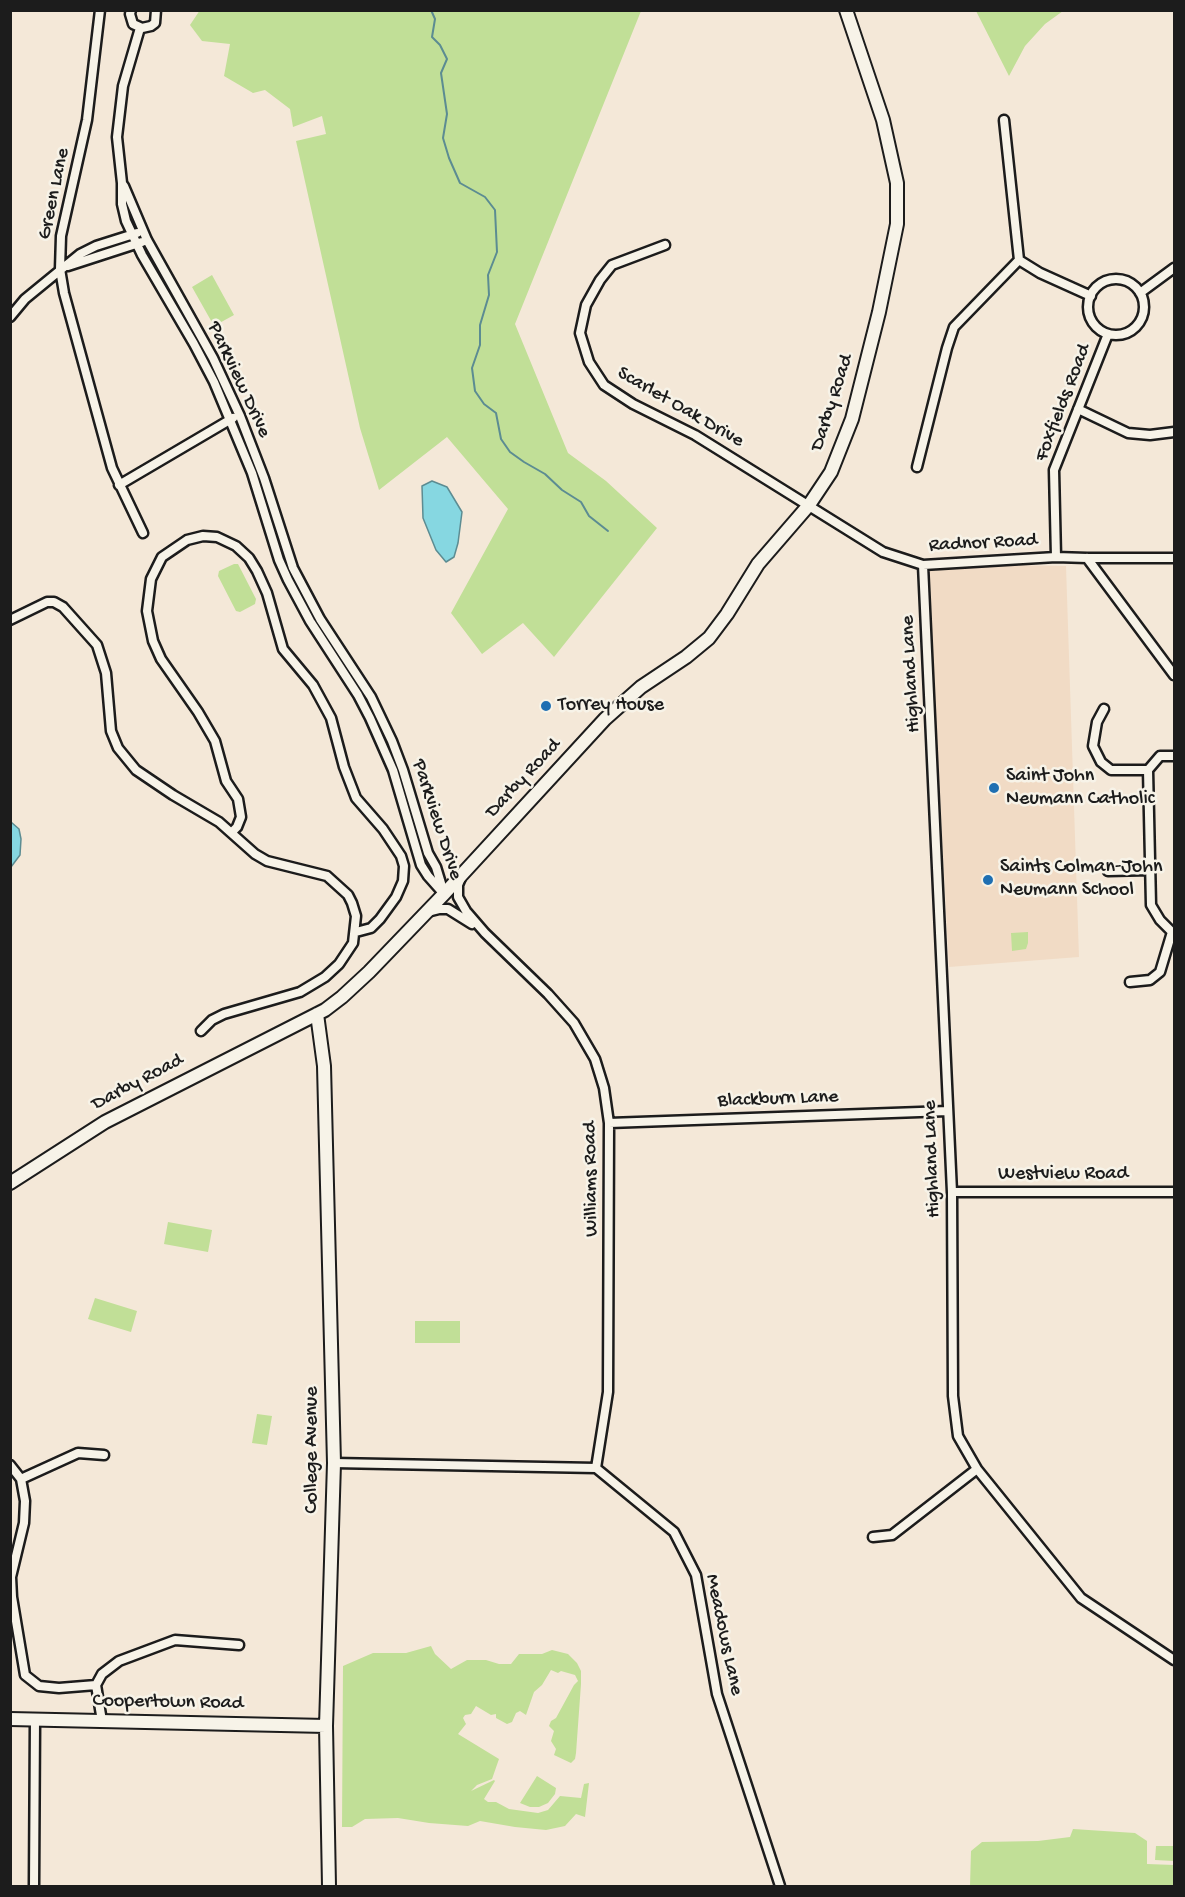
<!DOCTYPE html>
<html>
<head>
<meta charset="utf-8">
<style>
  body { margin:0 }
  #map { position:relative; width:1185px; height:1897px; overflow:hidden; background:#f4e8d8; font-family:"Gochi Hand",sans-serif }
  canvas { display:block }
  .frame { position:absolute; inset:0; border:12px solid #1c1c1c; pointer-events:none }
</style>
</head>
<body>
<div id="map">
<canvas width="1185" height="1897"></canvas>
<div class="frame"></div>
</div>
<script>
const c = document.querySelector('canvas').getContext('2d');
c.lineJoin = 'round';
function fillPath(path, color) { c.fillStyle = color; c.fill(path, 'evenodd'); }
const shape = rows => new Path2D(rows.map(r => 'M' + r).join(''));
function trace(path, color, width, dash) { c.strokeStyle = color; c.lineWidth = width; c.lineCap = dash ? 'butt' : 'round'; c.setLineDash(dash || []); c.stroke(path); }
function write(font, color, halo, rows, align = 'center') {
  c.font = font + ' "Gochi Hand",sans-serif'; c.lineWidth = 5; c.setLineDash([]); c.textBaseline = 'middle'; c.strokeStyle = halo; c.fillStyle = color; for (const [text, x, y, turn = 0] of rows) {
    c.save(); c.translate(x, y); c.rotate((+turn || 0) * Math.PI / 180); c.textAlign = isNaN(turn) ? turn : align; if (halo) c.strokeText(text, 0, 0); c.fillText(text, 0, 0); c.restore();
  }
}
fillPath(shape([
  [937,564,1066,566,1079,957,949,967,928,570]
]), '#f1dbc5');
fillPath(shape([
  [200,10,641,11,515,324,568,453,606,481,657,528,554,657,523,623,482,654,451,613,508,509,447,437,379,490,360,428,296,141,326,134,322,116,293,127,290,109,265,90,253,93,224,76,230,44,202,41,190,25],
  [976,11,1063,11,1045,24,1025,46,1009,76],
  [212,275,234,315,214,326,192,287],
  [234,564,238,564,256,599,255,604,240,612,236,611,218,576,219,571],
  [1028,932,1028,943,1026,949,1012,951,1011,933],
  [168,1222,212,1230,208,1252,164,1244],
  [95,1298,137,1311,131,1332,88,1319],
  [415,1321,460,1321,460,1343,415,1343],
  [257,1414,272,1416,267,1445,252,1443],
  [431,1646,435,1654,451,1669,467,1660,486,1660,499,1664,511,1664,519,1654,542,1654,552,1650,568,1654,577,1663,581,1671,581,1684,576,1753,575,1759,571,1763,554,1755,556,1749,551,1741,554,1731,549,1726,551,1721,556,1718,574,1685,578,1681,575,1675,561,1671,558,1673,551,1670,542,1685,534,1692,526,1715,520,1711,516,1713,512,1722,507,1724,496,1718,496,1714,491,1715,476,1706,471,1714,465,1715,463,1718,466,1724,458,1734,499,1759,492,1779,477,1785,471,1791,494,1780,495,1781,484,1799,488,1802,496,1802,509,1809,538,1813,548,1810,560,1796,581,1798,584,1784,589,1783,585,1817,576,1814,565,1826,546,1830,515,1827,480,1821,468,1826,429,1823,398,1818,365,1819,352,1827,342,1827,343,1666,373,1653,406,1653],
  [537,1776,556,1788,555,1794,548,1803,539,1807,530,1807,520,1803],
  [1073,1829,1135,1833,1147,1841,1147,1864,1174,1865,1174,1886,970,1886,971,1851,982,1842,1038,1841,1070,1837],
  [1156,1846,1174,1846,1174,1861,1155,1860]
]), '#c1df97');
const water = shape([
  [432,481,447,487,462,512,458,543,454,557,446,562,436,550,423,518,422,486,432,481],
  [11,822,19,829,21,839,20,855,11,867,11,822]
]);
fillPath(water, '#86d7e1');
trace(water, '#5c8c92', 1.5);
trace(shape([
  [431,10,435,19,432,37,440,45,447,59,441,73,447,114,443,138,449,158,460,183,485,197,495,210,497,252,488,275,489,295,480,325,480,345,472,368,475,391,484,404,496,413,501,439,510,452,524,462,545,474,562,490,581,502,589,516,608,531]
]), '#5c8c92', 2);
const street = shape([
  [100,10,87,120,61,236,60,269,64,293,112,468,143,533],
  [131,10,130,14,133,24,142,28,151,26,155,23,156,10],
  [140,28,123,86,117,137,122,183,122,204,126,221,142,255,194,344,214,382,252,473,279,560,288,580,310,621,358,695,370,718,393,770,421,865,428,876,444,894],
  [1004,120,1019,260,1040,273,1091,296],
  [124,186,147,240,213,358,240,416,264,478,293,568,320,619,371,697,392,741,403,770,428,853,436,867,443,890],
  [665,245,612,265,600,280,586,305,580,333,589,362,604,385,633,404,695,435,883,552,923,565,1056,557,1087,558,1174,558],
  [68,266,142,242],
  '1088 307a28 28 0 1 1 56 0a28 28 0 1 1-56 0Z',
  [1140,293,1174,268],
  [10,317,25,299,80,254,96,246,137,233],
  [1078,409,1128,433,1150,435,1174,432],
  [917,467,947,348,954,327,1019,260],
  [119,485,233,418],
  [1056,557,1054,470,1108,334],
  [1087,558,1174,675],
  [923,565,952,1192,953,1396,958,1436,977,1469,1081,1598,1174,1660],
  [10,620,47,602,54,602,63,607,97,645,106,673,111,731,118,748,136,770,173,795,219,822,255,854,267,861,327,876,348,895,352,903,356,916,353,943,339,964,325,977,300,992,224,1014,212,1020,201,1031],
  [1104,709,1097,722,1093,746,1101,762,1111,770,1148,770],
  [1174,756,1160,756,1148,770,1151,905,1160,920,1172,932,1174,932],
  [232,832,237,827,241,817,238,799,226,781,215,741,198,712,161,659,153,641,147,611,151,579,162,557,187,540,203,536,217,537,236,546,249,558,257,571,267,593,283,649,313,685,331,718,344,767,356,798,383,829,401,856,404,866,403,881,396,897,380,919,371,928,356,932],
  [1108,871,1150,870],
  [461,878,458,885,458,897,466,911,485,933,548,994,574,1023,595,1059,604,1088,609,1123,608,1392,596,1468],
  [427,912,439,909,448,909,472,924],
  [1130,982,1150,980,1160,972,1172,932],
  [609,1123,948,1111],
  [952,1192,1174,1192],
  [334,1463,596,1468,674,1532,696,1575,717,1694,780,1886],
  [10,1465,21,1479,25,1501,24,1523,11,1577,12,1597,25,1675,39,1686,59,1688,96,1685,102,1674,119,1661,175,1640,239,1645],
  [21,1479,78,1453,104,1455],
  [873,1537,892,1535,977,1469],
  [96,1685,102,1721],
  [34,1886,35,1720]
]);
const secondary = shape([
  [317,1014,324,1066,334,1463,326,1726,329,1886],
  [10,1183,105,1122,325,1010,342,997,369,972,444,894,605,719,641,687,686,657,709,638,727,614,758,564,809,505,831,472,852,419,879,312,897,224,897,183,883,120,846,10],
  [10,1719,326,1726]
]);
trace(street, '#1c1c1c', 13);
trace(secondary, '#1c1c1c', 16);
trace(street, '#f7f3e8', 8);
trace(secondary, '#f7f3e8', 12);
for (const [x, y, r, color] of [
  [546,706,6,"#1f6fb2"],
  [994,788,6,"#1f6fb2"],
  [988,880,6,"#1f6fb2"]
]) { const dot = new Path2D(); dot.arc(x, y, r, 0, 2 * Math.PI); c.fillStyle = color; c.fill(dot); trace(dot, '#f7f3e8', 2); }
write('20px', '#1c1c1c', '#f7f3e8', [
  ["Green Lane",55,194,-78],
  ["Parkview Drive",238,380,65],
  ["Darby Road",833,403,-72],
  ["Foxfields Road",1064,403,-69],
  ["Scarlet Oak Drive",680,408,30],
  ["Radnor Road",983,544,-3],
  ["Highland Lane",912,674,-93],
  ["Darby Road",524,779,-47],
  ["Parkview Drive",436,820,72],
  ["Darby Road",138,1083,-28],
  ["Blackburn Lane",778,1100,-2],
  ["Highland Lane",933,1159,-92],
  ["Westview Road",1063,1175],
  ["Williams Road",592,1179,-91],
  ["College Avenue",313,1450,-90],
  ["Meadows Lane",723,1635,78],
  ["Coopertown Road",168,1703,1]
]);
write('20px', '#1c1c1c', '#f7f3e8', [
  ["Torrey House",558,706],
  ["Saint John",1006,777],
  ["Neumann Catholic",1006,800],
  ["Saints Colman-John",1000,868],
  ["Neumann School",1000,891]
], 'left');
</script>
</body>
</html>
